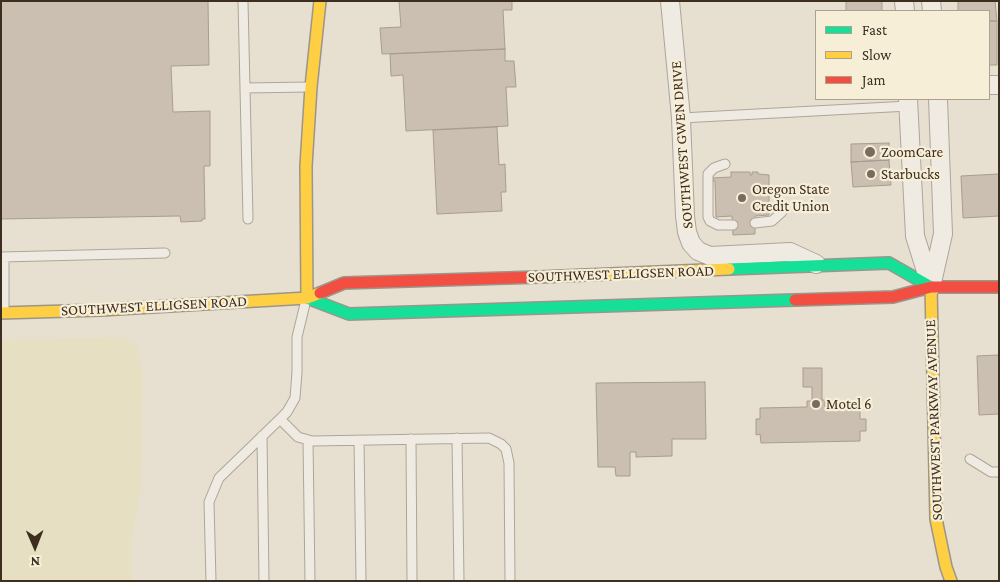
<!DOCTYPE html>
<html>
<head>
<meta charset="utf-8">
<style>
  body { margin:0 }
  #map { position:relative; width:1000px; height:582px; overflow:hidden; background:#e7e0d1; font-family:"Crimson Pro",serif }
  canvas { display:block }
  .frame { position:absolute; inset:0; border:2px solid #3d2e20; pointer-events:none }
  .legend { position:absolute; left:815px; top:10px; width:175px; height:90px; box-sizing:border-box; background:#f7eed8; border:1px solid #ada18e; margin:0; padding:6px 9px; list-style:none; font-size:15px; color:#3d2e20 }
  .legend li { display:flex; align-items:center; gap:10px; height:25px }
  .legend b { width:25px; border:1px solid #ada18e }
  .north { position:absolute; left:10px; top:522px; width:50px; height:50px; -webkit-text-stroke:4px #f7eed8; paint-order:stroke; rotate:179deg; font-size:14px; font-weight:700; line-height:20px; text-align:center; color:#3d2e20 }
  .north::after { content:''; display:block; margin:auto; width:18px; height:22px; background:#3d2e20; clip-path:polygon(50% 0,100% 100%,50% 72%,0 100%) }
</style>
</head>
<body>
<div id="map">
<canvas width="1000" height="582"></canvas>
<div class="frame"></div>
<ul class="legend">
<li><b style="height:6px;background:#16e098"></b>Fast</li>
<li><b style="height:6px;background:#ffcf43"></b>Slow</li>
<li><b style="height:6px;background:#f24e42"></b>Jam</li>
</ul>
<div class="north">N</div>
</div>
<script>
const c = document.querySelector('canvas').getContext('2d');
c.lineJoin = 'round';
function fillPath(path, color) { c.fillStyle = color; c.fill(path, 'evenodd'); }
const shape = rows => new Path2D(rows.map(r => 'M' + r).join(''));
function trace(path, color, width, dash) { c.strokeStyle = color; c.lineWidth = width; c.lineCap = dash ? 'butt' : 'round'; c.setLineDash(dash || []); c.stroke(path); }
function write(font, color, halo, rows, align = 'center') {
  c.font = font + ' "Crimson Pro",serif'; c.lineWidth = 4.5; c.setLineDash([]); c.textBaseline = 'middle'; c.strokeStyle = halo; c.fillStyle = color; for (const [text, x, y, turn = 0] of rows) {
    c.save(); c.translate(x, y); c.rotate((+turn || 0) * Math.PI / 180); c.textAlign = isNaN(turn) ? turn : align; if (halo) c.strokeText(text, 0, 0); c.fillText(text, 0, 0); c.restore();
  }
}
fillPath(shape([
  [121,337,138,345,143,377,141,490,132,537,132,581,1,581,1,340]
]), '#e6dfc2');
const building = shape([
  [1,1,208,1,209,65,171,66,173,112,210,111,210,166,204,166,205,219,202,219,202,221,181,222,180,216,1,219,1,1],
  [399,1,512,1,512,10,503,10,505,49,382,54,380,28,401,27,399,1],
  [846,1,882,1,882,11,846,11,846,1],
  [958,1,995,1,997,21,989,21,989,11,958,11,958,1],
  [989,21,997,21,997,65,989,65,989,21],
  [505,49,505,61,514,61,516,87,506,87,508,126,406,131,403,75,391,76,390,54,505,49],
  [497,127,499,165,505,164,506,192,501,192,502,211,437,214,433,130,497,127],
  [889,143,889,160,851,162,851,144,889,143],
  [889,160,891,185,853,187,851,162,889,160],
  [731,172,750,172,750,175,752,175,752,172,758,172,758,174,769,175,769,215,755,216,755,234,733,235,732,216,716,217,715,181,713,181,713,178,731,177,731,172],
  [999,174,999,216,963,218,961,176,999,174],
  [999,355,999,414,979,415,977,356,999,355],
  [803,368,822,368,822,400,825,400,825,407,860,406,860,419,866,419,866,431,860,431,860,441,761,443,760,434,756,435,756,419,760,419,760,408,807,407,807,401,812,401,812,387,803,387,803,368],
  [705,382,706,439,672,439,672,456,636,457,636,452,630,452,630,476,616,476,615,467,598,467,596,383,705,382]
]);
fillPath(building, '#cbbfb2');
trace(building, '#a89c90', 1);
const lane = shape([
  [243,1,248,219],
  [245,88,310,87],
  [681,118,909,106],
  [725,164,714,168,708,174,708,217,710,221,718,225,733,225],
  [755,223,772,221,782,212],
  [1,257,165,253],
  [4,257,4,312],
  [280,419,298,437,312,441,489,438,501,444,506,449,509,463,510,581],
  [262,436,264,581],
  [457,438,459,581],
  [411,439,412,581],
  [308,440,310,581],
  [359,440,361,581],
  [970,459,991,472,999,472],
  [211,581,209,502,219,478,280,419,287,412,295,398,297,372,297,337,306,300]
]);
const street = shape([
  [670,1,681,118,685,216,687,232,691,243,698,251,710,256,790,252,816,264],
  [904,1,905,11],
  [931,1,932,11],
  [989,85,999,85],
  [908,99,915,236,931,287],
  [931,287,943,234,938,99]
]);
const fast = shape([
  [729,269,889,263,931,287],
  [307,298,349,314,795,300]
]);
const slow = shape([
  [539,277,729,269],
  [931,287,936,519,946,567,951,581],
  [307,298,306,166,311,87,320,1],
  [1,313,101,310,307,298,320,293]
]);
const jam = shape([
  [320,293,344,283,539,277],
  [795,300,893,297,931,287,999,287]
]);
trace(lane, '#ada599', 11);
trace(street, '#ada599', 20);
trace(fast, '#9c958a', 14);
trace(slow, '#9c958a', 14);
trace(jam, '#9c958a', 14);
trace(lane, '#efebe3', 9);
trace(street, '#efebe3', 18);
trace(fast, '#16e098', 11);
trace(slow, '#ffcf43', 11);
trace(jam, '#f24e42', 11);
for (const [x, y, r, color] of [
  [870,152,6,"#786c5e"],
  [871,174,5,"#786c5e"],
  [742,198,5,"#786c5e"],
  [816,404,5,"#786c5e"]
]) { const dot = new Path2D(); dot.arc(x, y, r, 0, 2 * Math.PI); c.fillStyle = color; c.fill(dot); trace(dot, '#f7eed8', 2); }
write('15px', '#3d2e20', '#f7eed8', [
  ["SOUTHWEST GWEN DRIVE",682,145,-94],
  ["SOUTHWEST ELLIGSEN ROAD",621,274,-2],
  ["SOUTHWEST ELLIGSEN ROAD",154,306,-3],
  ["SOUTHWEST PARKWAY AVENUE",934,420,-92]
]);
write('15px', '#3d2e20', '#f7eed8', [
  ["ZoomCare",881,152],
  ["Starbucks",881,174],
  ["Oregon State",752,189],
  ["Credit Union",752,206],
  ["Motel 6",826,404]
], 'left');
</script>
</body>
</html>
